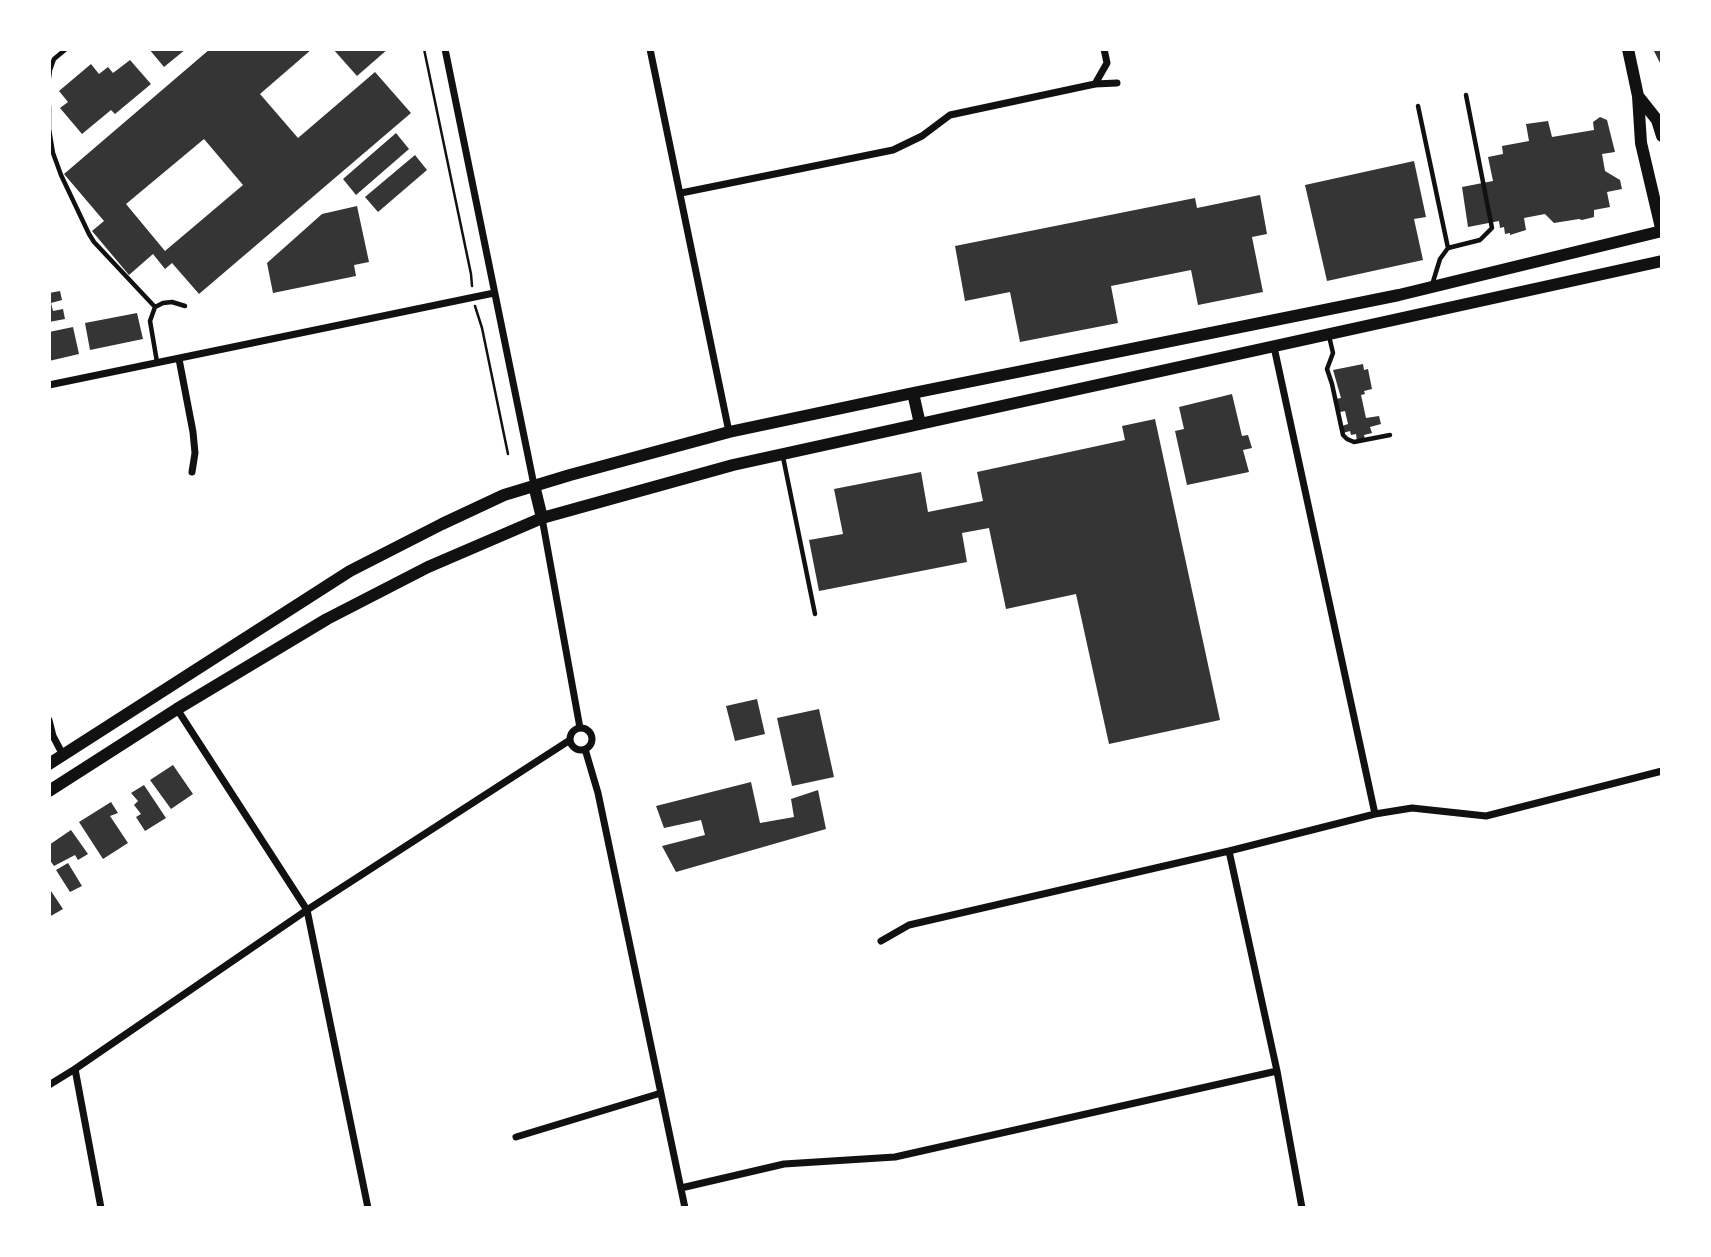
<!DOCTYPE html>
<html>
<head>
<meta charset="utf-8">
<style>
  body { margin:0 }
  #map { position:relative; width:1711px; height:1257px; overflow:hidden; background:#fff; font-family:"Roboto Serif",serif }
  canvas { display:block }
  .frame { position:absolute; inset:0; border:51px solid #fff; pointer-events:none }
</style>
</head>
<body>
<div id="map">
<canvas width="1711" height="1257"></canvas>
<div class="frame"></div>
</div>
<script>
const c = document.querySelector('canvas').getContext('2d');
c.lineJoin = 'round';
function fillPath(path, color) { c.fillStyle = color; c.fill(path, 'evenodd'); }
const shape = rows => new Path2D(rows.map(r => 'M' + r).join(''));
function trace(path, color, width, dash) { c.strokeStyle = color; c.lineWidth = width; c.lineCap = dash ? 'butt' : 'round'; c.setLineDash(dash || []); c.stroke(path); }
fillPath(shape([
  [149,49,186,49,164,67],
  [210,49,312,49,260,94,298,138,375,72,411,113,199,294,172,263,165,269,153,254,129,275,92,231,104,221,64,174],
  [204,139,243,185,165,251,126,204],
  [333,49,388,49,357,76],
  [1653,49,1662,49,1662,67],
  [130,60,151,84,115,114,111,110,82,134,60,108,68,102,59,91,91,64,99,74,108,67,113,73],
  [1600,117,1607,120,1615,152,1602,154,1605,171,1620,180,1622,189,1607,192,1610,207,1594,210,1594,217,1582,220,1579,219,1554,223,1545,214,1524,218,1526,230,1510,235,1510,233,1505,234,1504,227,1500,228,1499,221,1468,227,1462,187,1493,181,1488,157,1503,154,1502,146,1529,141,1526,124,1548,121,1552,137,1594,130,1593,122],
  [396,133,409,149,356,195,343,179],
  [415,155,427,170,378,212,365,197],
  [1414,161,1426,217,1414,219,1423,260,1327,281,1305,185],
  [1260,195,1267,234,1252,237,1263,292,1198,305,1191,270,1111,286,1118,323,1020,342,1010,292,965,301,955,246,1195,198,1197,208],
  [357,206,369,262,354,265,356,276,273,293,267,263,322,214],
  [60,291,62,300,51,303,53,311,63,309,65,319,49,322,49,293],
  [137,313,143,339,90,350,85,323],
  [73,327,79,354,49,361,49,332],
  [1363,364,1364,370,1368,369,1372,389,1364,391,1365,394,1361,395,1366,418,1379,416,1381,424,1370,427,1372,433,1364,435,1365,439,1357,441,1356,434,1351,435,1350,431,1343,433,1342,426,1348,424,1345,411,1340,412,1336,399,1341,398,1333,370],
  [1232,394,1242,436,1248,435,1252,448,1243,450,1249,472,1187,485,1175,431,1184,429,1179,407],
  [1155,419,1220,720,1109,744,1076,594,1006,609,989,528,962,533,967,562,819,591,809,540,843,534,834,489,921,472,928,512,983,501,977,472,1125,440,1122,426],
  [757,699,765,734,735,741,726,706],
  [819,709,834,777,792,786,777,718],
  [173,765,193,794,171,809,150,780],
  [751,782,760,823,794,817,791,799,818,790,826,829,676,872,662,846,705,835,701,820,664,828,656,806],
  [144,785,166,818,145,831,136,817,141,814,134,805,138,801,131,793],
  [111,802,118,813,110,816,128,843,103,859,79,822],
  [71,830,88,854,78,860,75,855,54,866,49,859,49,845],
  [68,863,82,886,70,892,56,870],
  [49,888,63,909,49,917]
]), '#353535');
trace(shape([
  [424,49,471,274,472,286],
  [475,306,482,328,508,454]
]), '#111', 2.5);
trace(shape([
  [49,78,50,70,54,59,66,49],
  [49,106,49,129,53,153,61,175,89,234,94,242,155,307],
  [1418,106,1448,248],
  [1432,285,1440,259,1448,248,1480,240,1492,228,1466,95],
  [1329,336,1333,353,1327,369,1332,384,1343,435,1347,439,1354,442,1390,435],
  [157,362,150,321,155,307,163,303,172,302,185,306],
  [783,457,815,614]
]), '#111', 4.5);
trace(shape([
  [445,49,534,485],
  [650,49,729,432],
  [1095,84,1107,63,1104,49],
  [681,193,893,150,922,136,950,115,1095,84,1117,83],
  [1274,347,1375,814],
  [179,359,193,432,195,453,192,472],
  [49,385,494,293],
  [542,518,580,728],
  [177,709,307,910,368,1208],
  [49,720,53,736,63,755],
  '570 739a11 11 0 1 1 22 0a11 11 0 1 1-22 0Z',
  [585,749,598,793,685,1208],
  [1229,851,1277,1071,1302,1208],
  [881,941,909,925,1229,851,1375,814,1412,808,1486,816,1662,771],
  [75,1069,101,1208],
  [49,1085,75,1069,307,910,570,740],
  [516,1137,661,1093],
  [681,1188,784,1164,895,1157,1277,1071]
]), '#111', 7);
trace(shape([
  [1628,49,1638,96,1641,143,1662,232],
  [1638,96,1657,120,1662,136],
  [913,393,920,424],
  [534,485,542,518],
  [49,764,350,571,442,524,504,495,570,475,729,432,913,393,1399,295,1662,231],
  [49,791,177,709,327,619,428,567,542,518,733,465,1662,261]
]), '#111', 12);
</script>
</body>
</html>
